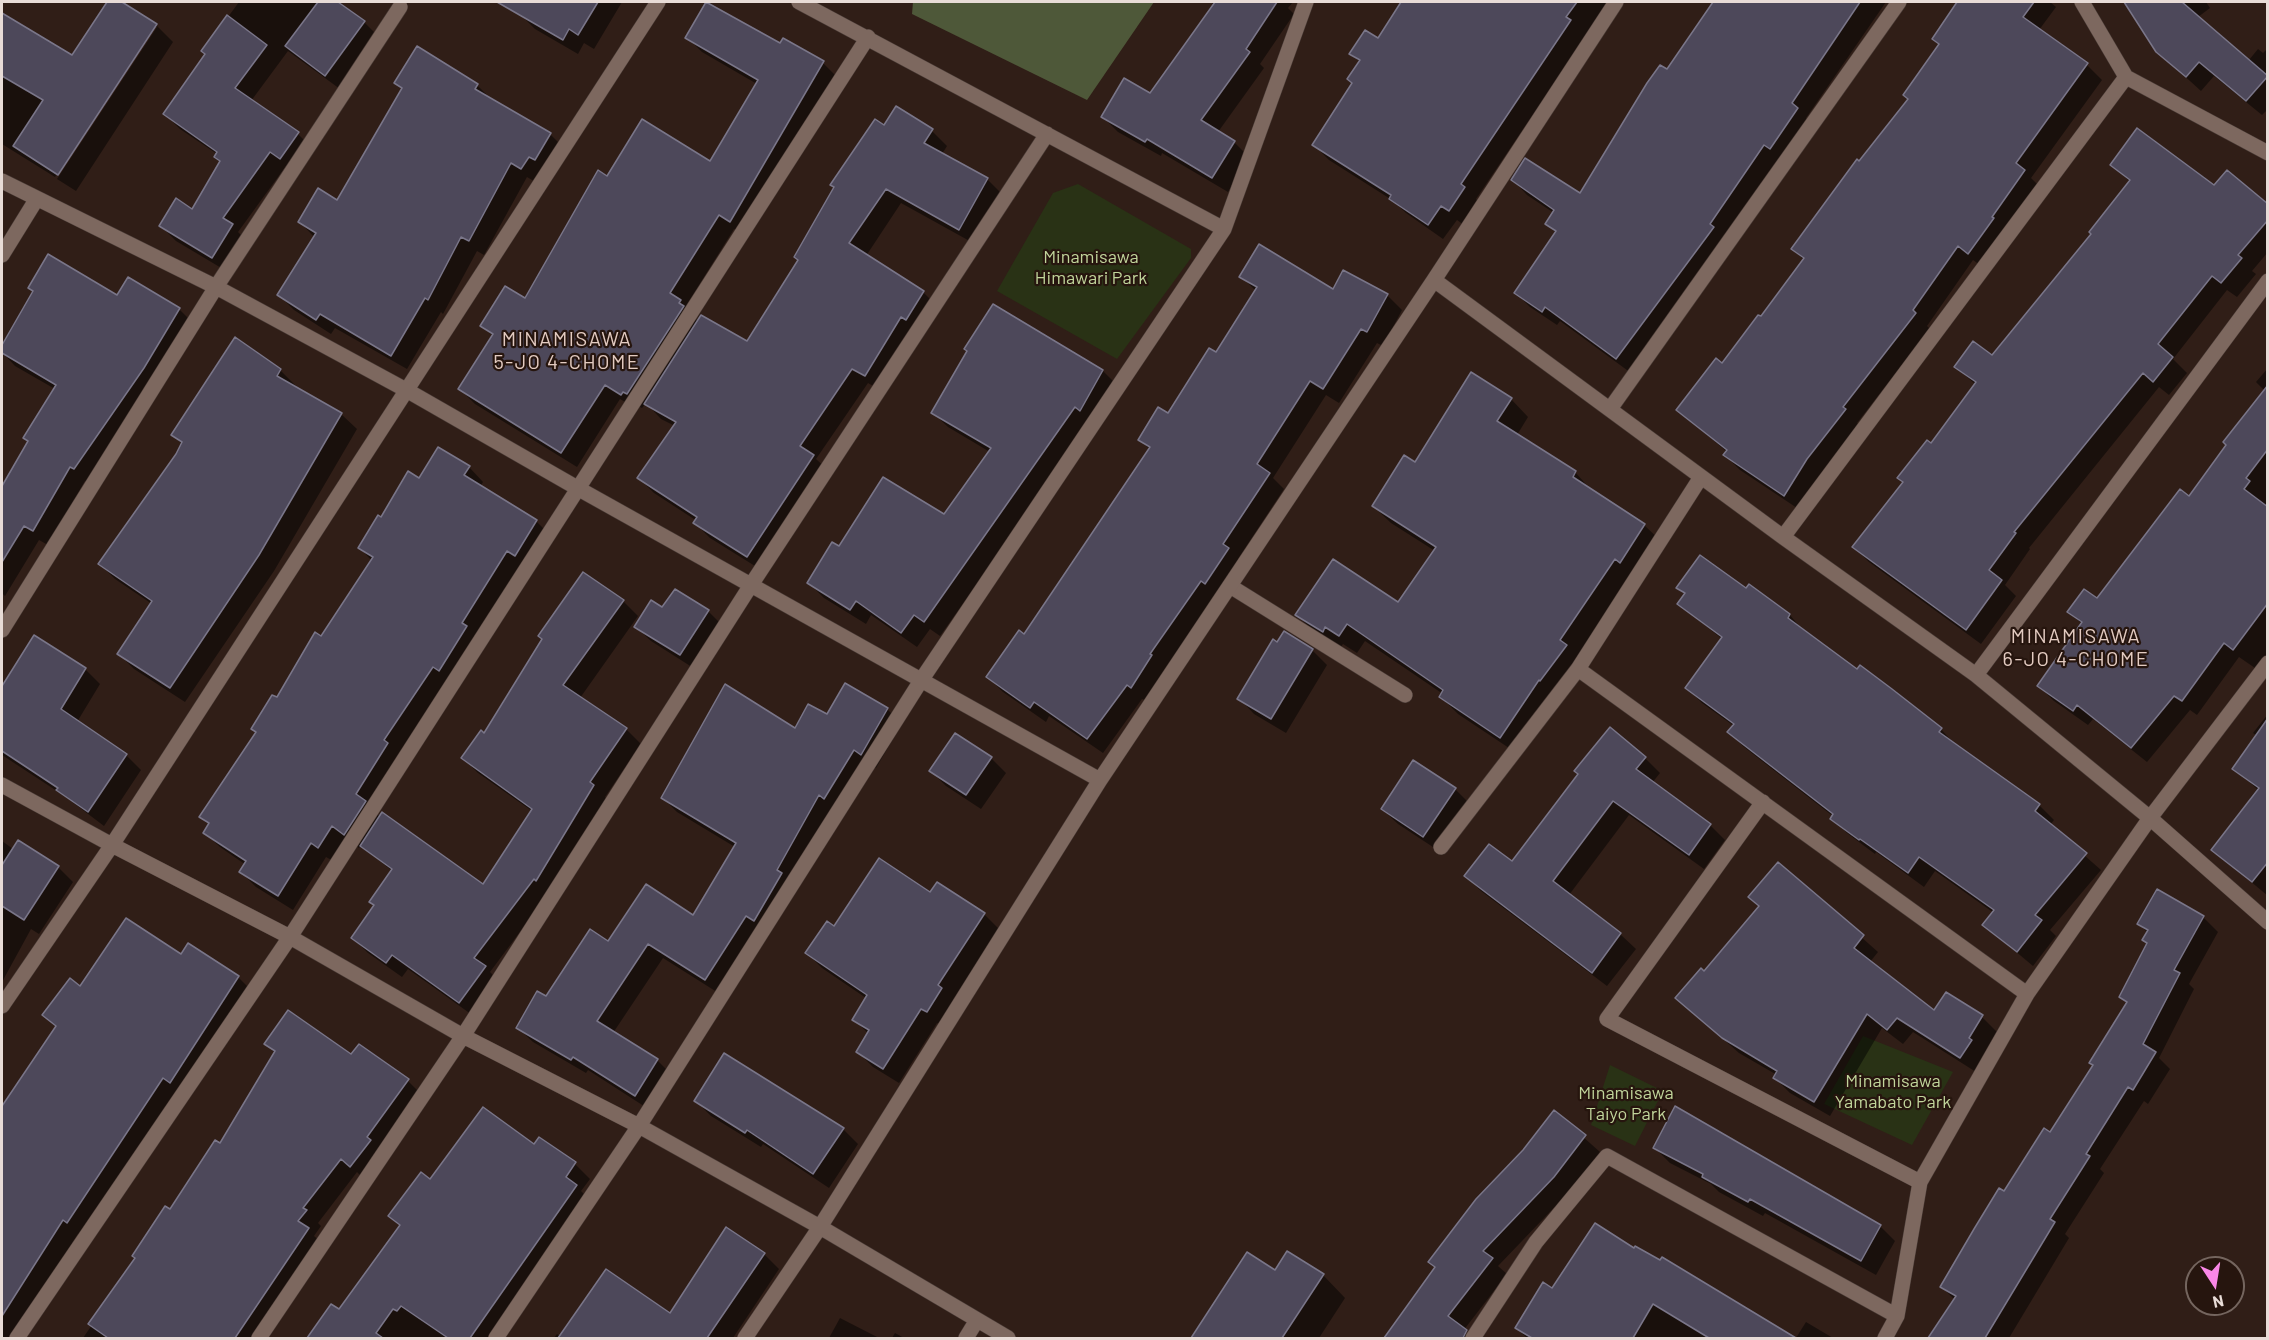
<!DOCTYPE html>
<html>
<head>
<meta charset="utf-8">
<style>
  body { margin:0 }
  #map { position:relative; width:2269px; height:1340px; overflow:hidden; background:#301e17; font-family:Barlow,sans-serif }
  canvas { display:block }
  .frame { position:absolute; inset:0; border:3px solid #e8dcd7; pointer-events:none }
  .north { position:absolute; left:2185px; top:1256px; width:60px; height:60px; box-sizing:border-box; background:#26150e; border:2px solid #74655e; border-radius:50%; rotate:168deg; font-size:16px; font-weight:700; line-height:24px; text-align:center; color:#e8dcd7 }
  .north::after { content:''; display:block; margin:auto; width:21px; height:27px; background:#fa87e7; clip-path:polygon(50% 0,100% 100%,50% 72%,0 100%) }
</style>
</head>
<body>
<div id="map">
<canvas width="2269" height="1340"></canvas>
<div class="frame"></div>
<div class="north">N</div>
</div>
<script>
const c = document.querySelector('canvas').getContext('2d');
c.lineJoin = 'round';
function fillPath(path, color) { c.fillStyle = color; c.fill(path, 'evenodd'); }
const shape = rows => new Path2D(rows.map(r => 'M' + r).join(''));
function trace(path, color, width, dash) { c.strokeStyle = color; c.lineWidth = width; c.lineCap = dash ? 'butt' : 'round'; c.setLineDash(dash || []); c.stroke(path); }
function write(font, color, halo, rows, align = 'center') {
  c.font = font + ' Barlow,sans-serif'; c.lineWidth = 4.5; c.setLineDash([]); c.textBaseline = 'middle'; c.strokeStyle = halo; c.fillStyle = color; for (const [text, x, y, turn = 0] of rows) {
    c.save(); c.translate(x, y); c.rotate((+turn || 0) * Math.PI / 180); c.textAlign = isNaN(turn) ? turn : align; if (halo) c.strokeText(text, 0, 0); c.fillText(text, 0, 0); c.restore();
  }
}
fillPath(shape([
  [1078,184,1191,249,1191,258,1117,359,997,291,1053,193],
  [1863,1036,1953,1072,1912,1145,1824,1104],
  [1610,1065,1663,1091,1635,1146,1591,1125]
]), '#293215');
fillPath(shape([
  [913,2,1154,2,1087,100,912,14]
]), '#4e5839');
fillPath(shape([
  [109,2,119,2,156,25,173,42,76,191,57,179,157,27,153,27,55,177,2,144,2,15,73,57],
  [239,2,335,2,364,22,379,37,340,89,288,51,251,101,298,134,313,149,295,173,286,166,238,232,247,241,228,272,176,241,161,226,193,211,221,162,215,157,217,154,180,129,165,114,207,55,203,51],
  [527,2,622,2,594,49,584,43,578,54,535,29,520,14],
  [1211,2,1293,2,1288,8,1294,14,1260,64,1264,68,1218,132,1234,142,1249,157,1228,192,1162,153,1161,156,1118,132,1103,117,1150,95,1214,5],
  [1404,2,1609,2,1476,199,1479,203,1464,225,1457,220,1443,239,1406,213,1392,200,1329,160,1314,145,1354,84,1360,62,1351,53,1378,40],
  [1715,2,1886,2,1806,118,1812,123,1785,163,1779,158,1631,373,1560,321,1557,325,1530,307,1516,293,1556,233,1547,224,1554,213,1527,195,1513,180,1581,195],
  [1958,2,2050,2,2056,7,2039,30,2087,65,2102,80,2031,178,2039,186,1984,268,1973,260,1927,326,1930,329,1857,423,1860,426,1800,510,1740,470,1725,455,1727,452,1678,410,1722,365,1761,319,1804,260,1793,249,1909,99,1940,45,1934,39],
  [2126,2,2206,2,2210,8,2198,17,2249,60,2258,49,2263,53,2268,48,2268,109,2262,115,2214,76,2201,91,2157,51],
  [687,37,780,45,823,63,838,78,746,236,734,229,686,306,698,322,748,343,884,127,932,131,947,146,942,154,987,179,1002,194,975,244,901,203,866,256,923,292,938,307,880,390,868,383,816,459,829,471,763,571,710,538,695,523,697,521,654,493,639,478,675,426,661,419,646,403,642,408,638,406,637,409,620,399,577,467,475,404,460,389,493,336,482,326,525,300,608,178,711,163,757,84,702,52],
  [418,48,477,85,492,100,550,134,565,149,537,183,527,177,484,255,477,251,443,314,441,312,407,369,335,328,331,334,294,310,279,295,315,238,300,222,338,202,402,90,396,83],
  [2112,164,2214,187,2268,206,2268,252,2252,271,2256,274,2237,297,2227,290,2173,359,2187,373,2169,395,2159,387,2029,548,2030,549,2005,585,2016,596,1981,644,1869,562,1854,547,1976,385,1956,367,1993,357,2093,234,2130,182],
  [1241,276,1333,291,1387,295,1402,310,1383,346,1377,343,1339,403,1326,395,1273,478,1284,489,1238,559,1243,564,1217,595,1164,670,1166,672,1147,701,1142,699,1103,753,1049,716,1046,722,1003,692,988,677,1024,636,1150,450,1140,439,1168,415,1217,354,1256,291],
  [34,292,118,298,179,309,194,324,90,483,85,481,48,545,39,540,5,596,2,593,2,489,30,442,55,389,15,366,2,352,2,348],
  [993,306,1103,371,1118,386,940,636,930,629,917,647,871,615,866,624,824,598,809,583,839,548,944,516,990,452,948,427,932,412],
  [235,339,280,370,296,386,294,388,341,414,357,429,274,571,185,702,134,669,119,654,152,604,115,579,100,564,177,455,182,444,173,435],
  [2268,368,2268,677,2239,657,2197,715,2190,710,2147,762,2093,719,2088,725,2054,701,2039,686,2082,624,2069,612,2098,601,2189,498,2265,391,2256,382],
  [1511,399,1528,417,1517,435,1575,472,1592,491,1644,525,1662,542,1518,754,1458,714,1441,697,1443,694,1365,641,1357,653,1343,644,1340,648,1314,632,1297,615,1398,604,1435,551,1391,523,1373,506,1415,464],
  [469,467,483,482,480,487,536,521,551,536,371,808,380,817,483,886,532,811,478,773,463,758,623,601,638,616,580,698,626,729,641,744,605,797,609,801,549,893,490,972,500,982,475,1017,408,969,402,977,368,953,353,938,375,906,392,871,361,845,359,848,347,839,333,861,326,857,293,910,256,887,241,872,246,865,220,847,205,833,210,825,201,816,257,733,253,729,322,638,372,561,360,548,381,519,420,480],
  [1749,586,1790,615,1804,632,1941,729,1955,745,2039,805,2054,820,2050,825,2101,870,2050,930,2056,936,2033,966,1984,925,1994,913,1935,871,1924,887,1876,852,1875,854,1847,833,1832,818,1834,817,1744,747,1729,732,1734,726,1702,703,1687,688,1722,639,1679,604,1686,595,1678,587,1746,590],
  [663,609,708,611,723,626,695,669,651,641,635,626],
  [35,638,85,669,100,684,77,722,126,755,141,770,104,826,63,795,2,755,2,688],
  [1312,650,1327,665,1286,733,1254,714,1239,698],
  [887,709,902,724,876,768,869,764,720,994,663,958,613,1033,657,1060,672,1075,650,1110,588,1070,586,1073,533,1042,518,1028,546,998,608,943,693,917,735,847,677,812,662,797,827,716],
  [2268,714,2268,896,2213,850,2252,800,2250,798,2257,789,2234,768,2257,736,2253,733],
  [991,758,1006,773,981,809,946,786,931,771],
  [1645,758,1660,773,1652,783,1710,825,1725,840,1704,869,1629,815,1569,895,1620,934,1636,949,1607,986,1481,891,1466,876,1513,863,1580,774],
  [1455,789,1470,804,1439,851,1398,824,1382,809],
  [2,841,13,849,58,867,73,882,39,934,31,929,2,982],
  [1779,864,1878,952,1870,962,1934,1012,1946,994,1982,1017,1997,1032,1976,1072,1913,1032,1903,1044,1882,1028,1830,1116,1790,1093,1775,1078,1777,1075,1739,1053,1677,998,1704,973,1760,907],
  [931,894,984,914,999,929,953,1000,957,1004,942,1026,937,1023,899,1083,873,1067,858,1052,869,1034,853,1019,866,998,822,968,807,953,835,928],
  [2203,917,2218,932,2189,984,2194,989,2159,1058,2170,1069,2148,1104,2144,1101,2100,1169,2104,1173,2065,1234,2069,1238,2009,1338,1930,1338,1955,1300,1942,1287,2005,1193,2051,1134,2094,1066,2128,1004,2121,997,2148,944,2148,933,2139,924],
  [181,957,238,977,253,992,83,1237,78,1234,21,1324,15,1338,2,1338,2,1108,57,1028,44,1015,81,988],
  [266,1044,352,1056,408,1081,423,1096,366,1181,357,1172,318,1223,321,1226,314,1236,323,1244,251,1338,83,1338,170,1211,221,1145,275,1053],
  [696,1101,843,1129,858,1144,829,1188,763,1144,761,1147,711,1116],
  [1555,1112,1600,1152,1569,1192,1498,1266,1507,1274,1463,1331,1469,1338,1384,1338],
  [539,1139,575,1164,590,1179,581,1191,591,1201,495,1338,309,1338,331,1306,339,1311,401,1226,390,1216,430,1181,534,1146],
  [1655,1148,1880,1226,1895,1241,1876,1275,1765,1213,1763,1216,1719,1192,1711,1184,1670,1163],
  [1634,1251,1660,1262,1662,1259,1796,1338,1806,1322,1833,1338,1527,1338,1516,1328,1553,1290],
  [764,1254,779,1269,733,1338,554,1338,557,1334,561,1337,670,1315],
  [1247,1254,1275,1272,1323,1275,1345,1298,1319,1338,1192,1338],
  [840,1318,879,1338,829,1338],
  [895,1333,904,1338,892,1338]
]), '#0007');
const building = shape([
  [107,2,122,2,157,24,58,175,13,146,43,100,2,76,2,13,72,55,107,2],
  [318,2,338,2,365,21,325,76,285,46,318,2],
  [497,2,598,2,578,35,569,29,563,40,497,2],
  [706,2,780,43,783,38,824,61,730,222,719,215,670,293,681,300,679,303,684,306,627,394,623,392,621,395,605,385,561,453,458,389,493,334,480,326,505,286,525,298,598,170,607,176,642,119,710,161,758,80,685,38,706,2],
  [1215,2,1277,2,1246,49,1250,52,1201,120,1235,141,1212,178,1147,139,1145,142,1101,117,1124,78,1150,93,1215,2],
  [1401,2,1577,2,1566,17,1571,20,1461,184,1465,187,1449,211,1441,206,1428,225,1389,199,1391,195,1312,145,1352,83,1347,79,1360,60,1349,54,1365,30,1378,38,1401,2],
  [1713,2,1860,2,1792,103,1798,108,1770,149,1764,145,1710,224,1714,227,1616,359,1545,307,1542,312,1514,293,1556,231,1545,224,1554,210,1511,180,1525,158,1580,193,1647,83,1660,65,1667,69,1713,2],
  [1957,2,2034,2,2023,17,2088,63,2016,163,2025,170,1992,217,1994,218,1968,254,1958,246,1913,310,1916,313,1843,407,1846,409,1807,459,1784,496,1723,455,1727,450,1676,410,1716,358,1722,363,1758,315,1761,316,1804,258,1791,249,1857,159,1859,161,1908,99,1903,95,1939,44,1932,39,1957,2],
  [2124,2,2182,2,2268,76,2246,101,2199,62,2186,77,2156,52,2124,2],
  [227,15,267,45,235,88,299,132,280,159,270,152,223,218,233,224,212,258,159,226,176,198,192,209,220,161,214,157,217,152,163,114,205,54,201,51,227,15],
  [417,46,478,84,475,89,551,133,535,160,529,157,521,169,511,163,469,241,461,237,428,300,425,298,391,356,320,314,316,320,277,295,316,233,298,222,318,188,337,200,402,88,394,83,417,46],
  [896,106,933,129,924,143,988,178,959,230,886,189,849,243,924,291,906,320,901,317,865,376,852,369,800,446,814,455,747,557,693,523,697,517,637,478,676,422,644,404,701,315,747,341,798,260,794,257,834,187,830,185,875,119,884,125,896,106],
  [2137,128,2214,185,2227,170,2268,204,2268,220,2238,255,2242,258,2221,283,2212,276,2158,344,2173,357,2153,382,2143,373,2014,532,2016,533,1989,570,2002,580,1966,630,1852,547,1903,482,1897,478,1927,440,1931,443,1976,382,1954,367,1973,341,1992,355,2091,234,2089,232,2130,180,2110,165,2137,128],
  [1259,244,1333,289,1343,270,1388,294,1367,332,1361,329,1323,389,1310,381,1257,464,1270,473,1223,544,1229,548,1205,584,1201,581,1150,654,1152,655,1131,688,1127,685,1087,739,1034,702,1030,708,986,677,1019,630,1024,634,1150,447,1138,440,1158,407,1168,413,1209,348,1216,352,1257,287,1239,277,1259,244],
  [48,254,117,295,128,277,180,308,144,368,74,469,70,467,33,531,24,526,2,562,2,486,28,441,23,438,56,385,2,353,2,345,33,291,28,288,48,254],
  [993,304,1103,370,1080,411,1075,407,924,622,914,615,901,633,856,601,850,610,807,583,832,542,839,546,883,477,944,514,991,448,931,413,967,351,964,349,993,304],
  [235,337,281,369,277,376,342,413,259,555,170,688,117,654,152,601,98,564,176,454,182,442,171,435,235,337],
  [1471,372,1512,398,1497,421,1576,471,1573,477,1645,524,1620,563,1615,559,1560,640,1567,645,1540,681,1539,680,1500,738,1439,697,1443,690,1347,624,1339,636,1325,627,1323,632,1295,615,1333,559,1398,602,1436,547,1372,506,1404,455,1415,462,1471,372],
  [2268,385,2268,449,2246,478,2250,481,2244,489,2268,507,2268,603,2233,650,2224,643,2182,701,2174,696,2131,748,2077,705,2073,711,2037,686,2082,622,2067,612,2084,589,2097,598,2180,489,2189,496,2226,445,2223,442,2268,385],
  [438,447,470,466,464,475,537,520,515,556,507,551,462,623,467,626,439,671,433,667,384,740,388,743,356,794,366,801,344,835,332,826,318,848,311,843,278,896,239,872,246,861,203,833,209,823,199,817,256,732,251,729,272,695,277,697,315,632,321,636,373,557,358,548,378,515,381,517,408,471,419,478,438,447],
  [1700,555,1746,588,1749,584,1790,614,1788,618,1857,669,1860,665,1892,689,1942,728,1939,732,2040,804,2035,811,2087,853,2035,915,2042,920,2017,952,1982,925,1994,910,1919,857,1908,873,1860,839,1859,840,1830,819,1833,814,1727,732,1734,724,1685,688,1722,637,1677,604,1685,593,1676,588,1700,555],
  [583,572,624,600,563,685,627,728,590,782,594,785,536,881,534,879,474,958,486,966,459,1003,392,955,386,963,351,938,374,905,369,902,392,869,360,846,382,812,483,884,532,809,461,758,481,730,484,733,542,639,538,636,583,572],
  [675,589,709,610,680,655,634,627,651,600,662,607,675,589],
  [1284,631,1313,649,1271,719,1237,699,1273,639,1277,642,1284,631],
  [34,635,86,668,61,709,127,754,88,812,56,790,58,788,2,751,2,686,34,635],
  [845,683,888,708,861,755,854,750,824,799,819,795,777,870,782,873,754,921,746,916,705,980,648,944,597,1021,658,1059,635,1096,573,1057,571,1060,516,1028,537,991,546,996,590,929,608,941,646,884,693,915,736,843,661,798,725,684,795,728,808,704,827,714,845,683],
  [2268,718,2268,862,2252,882,2211,850,2259,788,2232,769,2268,718],
  [1610,727,1646,757,1636,769,1711,824,1689,855,1613,801,1553,881,1621,933,1592,973,1464,876,1489,844,1512,861,1578,774,1574,771,1610,727],
  [955,733,992,757,966,795,929,771,955,733],
  [1413,760,1456,788,1423,837,1381,809,1413,760],
  [18,840,59,866,24,920,2,906,2,865,18,840],
  [879,858,930,892,937,882,985,913,938,985,942,988,927,1012,921,1009,883,1069,856,1052,869,1030,852,1020,867,995,805,953,827,921,834,926,879,858],
  [1778,862,1864,935,1854,948,1934,1010,1946,992,1983,1015,1969,1038,1972,1040,1960,1058,1897,1018,1887,1030,1867,1014,1814,1102,1773,1078,1777,1071,1722,1038,1675,998,1701,968,1704,971,1759,906,1748,897,1778,862],
  [2157,889,2204,916,2174,970,2180,973,2143,1044,2156,1052,2133,1090,2128,1087,2086,1154,2090,1156,2050,1219,2055,1222,1985,1338,1928,1338,1956,1296,1940,1287,1974,1229,1999,1188,2004,1191,2044,1128,2050,1132,2093,1065,2089,1063,2127,1002,2119,997,2147,943,2142,940,2148,930,2137,924,2157,889],
  [126,918,181,954,188,943,239,976,170,1083,163,1078,67,1223,63,1220,2,1316,2,1106,56,1026,42,1015,70,978,80,986,126,918],
  [288,1010,351,1054,359,1044,409,1079,367,1137,371,1140,350,1167,341,1159,303,1208,307,1210,298,1221,309,1228,235,1338,108,1338,88,1324,135,1258,132,1256,165,1206,170,1209,215,1140,220,1143,275,1051,264,1044,288,1010],
  [724,1053,844,1128,813,1174,747,1130,745,1133,694,1101,724,1053],
  [1675,1106,1881,1225,1861,1261,1750,1199,1748,1202,1702,1177,1703,1174,1653,1148,1675,1106],
  [483,1107,534,1144,539,1137,576,1162,566,1177,577,1185,470,1338,448,1338,401,1306,397,1311,393,1309,376,1333,383,1338,307,1338,331,1304,339,1309,400,1225,388,1216,421,1172,430,1179,483,1107],
  [1554,1110,1586,1135,1554,1177,1483,1251,1493,1258,1448,1316,1467,1330,1463,1338,1384,1338,1435,1267,1428,1262,1476,1199,1523,1150,1554,1110],
  [1595,1223,1634,1248,1635,1246,1660,1260,1662,1257,1796,1338,1709,1338,1653,1304,1633,1338,1532,1338,1515,1328,1543,1282,1552,1288,1595,1223],
  [726,1227,765,1253,707,1338,558,1338,606,1269,670,1313,726,1227],
  [1287,1251,1324,1274,1282,1338,1191,1338,1247,1252,1275,1270,1287,1251]
]);
fillPath(building, '#4d485a');
trace(building, '#7a7689', 1.5);
const service = shape([
  [1230,586,1405,695]
]);
const minor = shape([
  [799,2,1224,229],
  [2082,2,2126,77,2268,153],
  [2,181,216,287,408,391,579,489,1100,780],
  [2,255,36,200],
  [1434,280,1783,537,1976,675,2150,818,2268,922],
  [1610,409,1899,2],
  [1783,537,2126,77],
  [2,630,216,287,400,7],
  [1578,669,2027,994],
  [1976,675,2268,281],
  [2,785,112,845,290,937,463,1036,639,1126,820,1227,1008,1338],
  [1763,802,1607,1019,1920,1182],
  [1441,847,1578,669,1701,477],
  [2,1006,112,845,658,2],
  [17,1338,290,937,868,37],
  [259,1338,463,1036,751,585,1047,134],
  [496,1338,639,1126,922,679,1224,229,1306,2],
  [745,1338,820,1227,1100,780,1434,280,1616,2],
  [966,1338,977,1320],
  [1473,1338,1536,1242,1607,1156,1897,1316],
  [1885,1338,1897,1316,1920,1182,2027,994,2150,818,2268,663]
]);
trace(service, '#493b36', 16);
trace(minor, '#493b36', 16);
trace(service, '#7d685f', 15);
trace(minor, '#7d685f', 15);
write('18px', '#c1d59b', '#26150e', [
  ["Minamisawa",1091,257],
  ["Himawari Park",1091,278],
  ["Minamisawa",1893,1081],
  ["Yamabato Park",1893,1102],
  ["Minamisawa",1626,1093],
  ["Taiyo Park",1626,1114]
]);
c.letterSpacing = '1.5px';
write('20px', '#e3cbc1', '#26150e', [
  ["MINAMISAWA",567,339],
  ["5-JO 4-CHOME",567,362],
  ["MINAMISAWA",2076,636],
  ["6-JO 4-CHOME",2076,659]
]);
c.letterSpacing = '0px';
</script>
</body>
</html>
